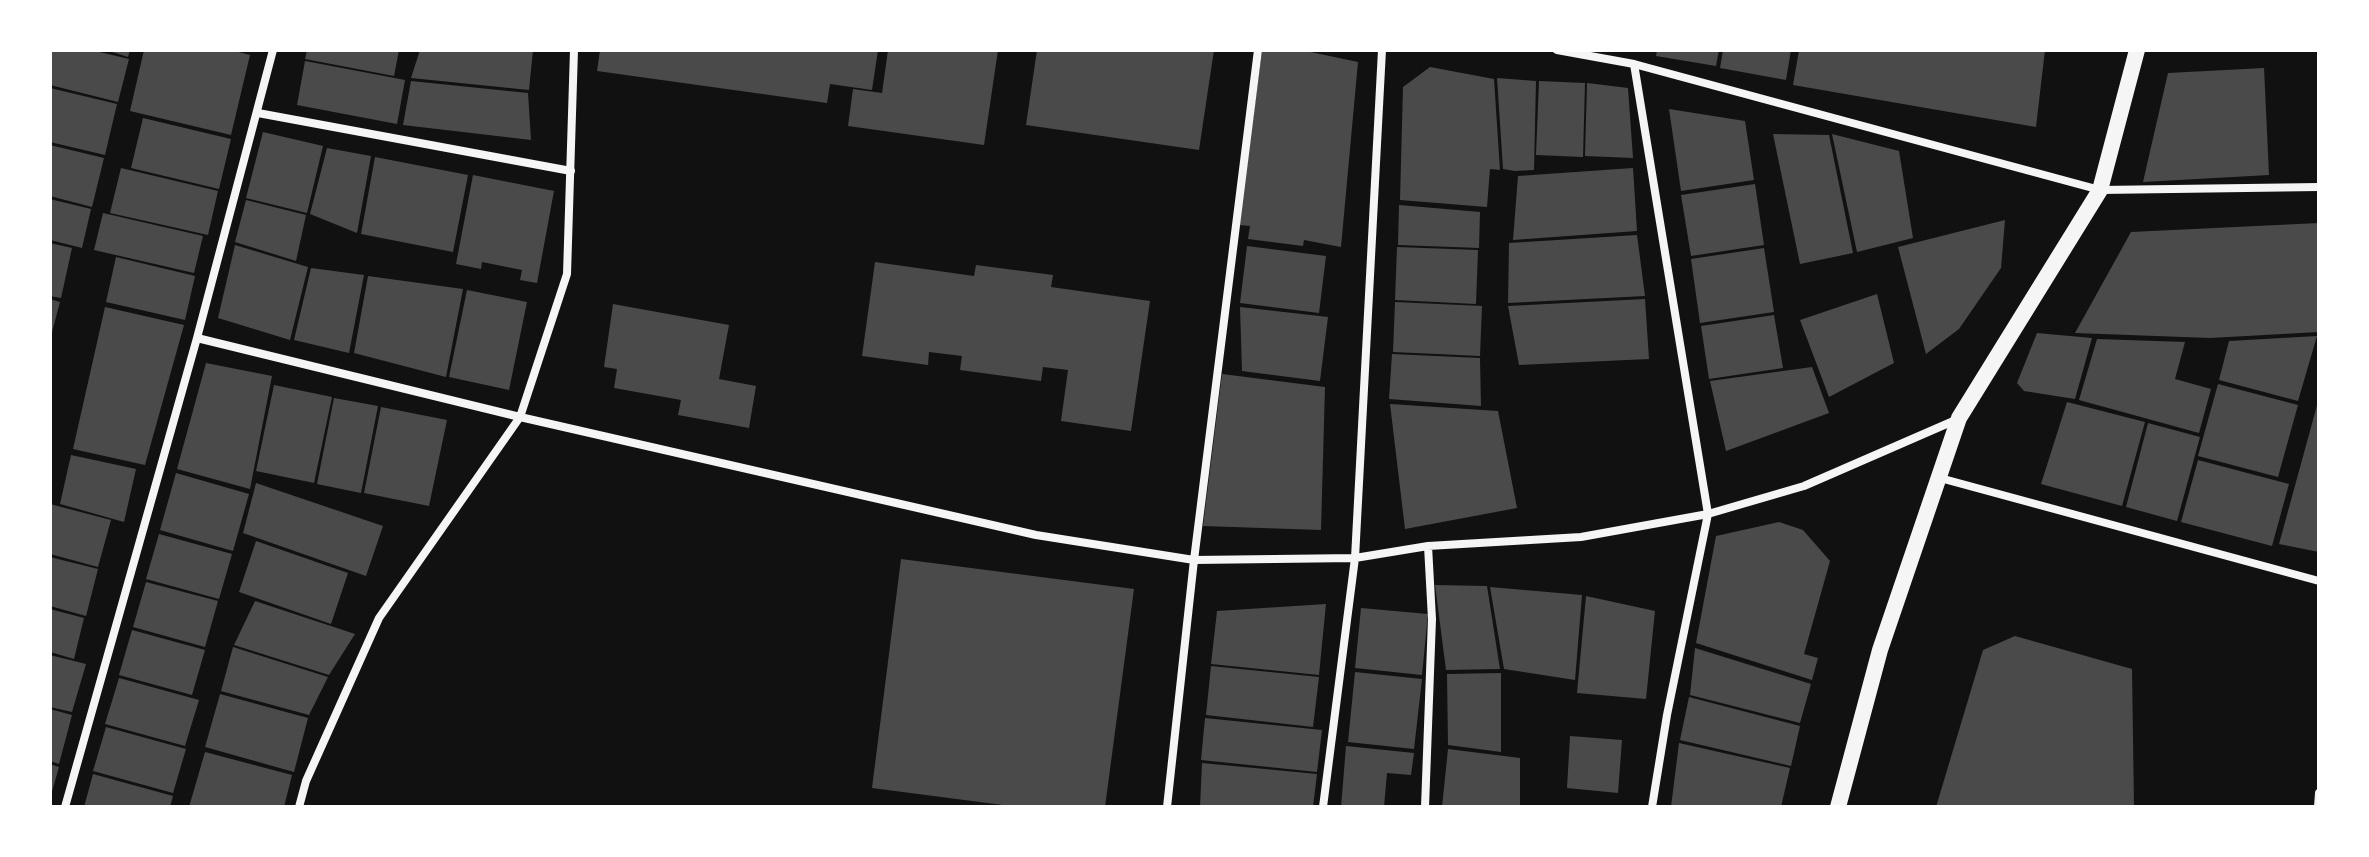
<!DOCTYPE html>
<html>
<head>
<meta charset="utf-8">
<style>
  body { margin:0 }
  #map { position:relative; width:2369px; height:857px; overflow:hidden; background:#111; font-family:Quicksand,sans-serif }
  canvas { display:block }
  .frame { position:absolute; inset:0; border:52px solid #fff; pointer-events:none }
</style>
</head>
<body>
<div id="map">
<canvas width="2369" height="857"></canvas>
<div class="frame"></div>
</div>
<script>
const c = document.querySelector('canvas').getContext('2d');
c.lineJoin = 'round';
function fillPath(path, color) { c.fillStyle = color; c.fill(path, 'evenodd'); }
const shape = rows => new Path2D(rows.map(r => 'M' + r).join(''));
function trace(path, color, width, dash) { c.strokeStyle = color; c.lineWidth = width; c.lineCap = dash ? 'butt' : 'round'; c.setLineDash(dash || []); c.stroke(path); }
fillPath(shape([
  [50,50,91,50,129,59,118,102,50,85],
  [106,50,130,50,128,57],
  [144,50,231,50,250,55,231,135,130,111],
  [307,50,399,50,394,76,305,59],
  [420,50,533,50,529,90,411,78],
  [600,50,878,50,872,90,830,84,827,103,597,71],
  [888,50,998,50,984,145,848,126,853,89,882,93],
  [1037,50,1214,50,1199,150,1026,125],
  [1262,50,1301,50,1358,62,1341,247,1304,240,1303,246,1248,239,1250,226,1239,225],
  [1657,50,1719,50,1716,66,1656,56],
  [1723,50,1791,50,1786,80,1720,68],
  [1799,50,2045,50,2036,127,1793,85],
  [305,61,405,80,397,124,297,105],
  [1430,67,1494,79,1500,170,1490,169,1487,207,1400,200,1403,87],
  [2264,68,2269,175,2143,182,2168,73],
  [1497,78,1536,81,1534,170,1515,171,1503,169],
  [411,81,528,93,531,140,403,125],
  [1539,81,1585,83,1583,157,1536,155],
  [1587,83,1628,88,1633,158,1585,156],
  [50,88,117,104,105,155,50,142],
  [1669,109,1745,121,1754,180,1681,191],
  [143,118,231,139,219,189,131,168],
  [263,132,323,146,307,213,246,198],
  [1773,134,1829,135,1853,253,1800,264],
  [1832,134,1899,151,1913,238,1857,252],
  [50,145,104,158,92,207,50,196],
  [327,148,371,156,357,233,310,214],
  [375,157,468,175,453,252,361,234],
  [121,168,218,191,208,235,110,213],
  [1633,168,1637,231,1513,240,1518,176],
  [473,175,554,191,537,283,520,280,522,270,482,262,481,269,456,264],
  [1755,184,1764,245,1691,256,1681,195],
  [50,199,91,209,82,248,50,240],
  [246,200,306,215,296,261,235,242],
  [1399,205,1480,212,1479,248,1398,245],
  [103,213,203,236,194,273,94,250],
  [2005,220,2001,268,1959,329,1926,354,1898,247],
  [2319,223,2319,332,2210,338,2075,333,2131,232],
  [1637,235,1645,296,1508,303,1509,243],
  [50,243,72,248,61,298,50,296],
  [235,245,308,267,290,340,218,318],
  [1247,246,1326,256,1319,313,1240,303],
  [1397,247,1478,250,1476,304,1395,300],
  [1764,248,1774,312,1700,323,1691,259],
  [116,257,195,276,185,320,106,302],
  [875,262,974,276,976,265,1053,275,1051,287,1150,301,1131,431,1061,421,1068,370,1043,367,1041,381,960,370,962,356,929,352,928,365,862,356],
  [311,268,364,275,349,353,294,340],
  [368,276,463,289,446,377,354,353],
  [467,290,527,302,509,390,449,377],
  [1877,294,1894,363,1829,397,1800,320],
  [50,299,60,302,51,336,50,335],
  [1645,299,1649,359,1519,365,1508,306],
  [1395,302,1482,306,1480,356,1393,352],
  [613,304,729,325,719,379,756,386,749,428,678,415,681,400,614,388,617,369,604,367],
  [105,307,184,325,145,465,73,449],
  [1240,307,1328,317,1320,381,1242,371],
  [1774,315,1783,368,1709,379,1701,326],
  [2037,333,2092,338,2075,399,2024,391,2017,383],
  [2317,336,2298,401,2219,380,2229,341],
  [2097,339,2185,342,2175,379,2211,389,2199,433,2079,400],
  [1392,354,1480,358,1481,406,1389,399],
  [206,363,272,376,250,489,177,469],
  [1812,367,1829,413,1726,451,1710,381],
  [1222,374,1325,387,1321,530,1203,526],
  [2218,384,2298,405,2278,477,2198,456],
  [274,385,332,397,314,483,256,471],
  [334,398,378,406,361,493,317,484],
  [2319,398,2319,552,2279,544],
  [2067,402,2145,422,2122,506,2041,484],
  [1390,404,1498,411,1517,508,1405,529],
  [381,407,447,420,429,506,364,493],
  [2148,423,2200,437,2177,521,2126,507],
  [71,455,136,469,124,522,60,504],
  [2198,460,2289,484,2272,546,2181,522],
  [176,473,249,494,233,551,160,530],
  [256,483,383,526,366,576,243,533],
  [50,504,111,520,98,567,50,554],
  [1779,522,1803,530,1830,561,1804,654,1818,658,1812,680,1696,643,1716,536],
  [159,534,232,554,219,599,146,579],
  [256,541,348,573,331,624,239,592],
  [50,557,98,569,86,616,50,606],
  [901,559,1134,589,1105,807,1018,807,872,788],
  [146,582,218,601,205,647,133,627],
  [1435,585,1487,586,1500,669,1446,670],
  [1490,587,1582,595,1575,680,1504,669],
  [1586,596,1655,611,1646,699,1577,693],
  [255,601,355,634,329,675,234,645],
  [1326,604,1319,675,1211,664,1217,611],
  [1361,608,1428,614,1422,675,1355,668],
  [50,609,84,618,74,659,50,652],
  [132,630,205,650,192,695,119,675],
  [2015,636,2132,669,2134,807,1936,807,1983,650],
  [233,647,328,677,309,715,221,691],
  [1695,648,1811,684,1800,723,1690,695],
  [50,655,86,664,72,712,50,707],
  [1211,666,1319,677,1313,727,1206,715],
  [1355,672,1422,679,1414,749,1348,742],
  [1501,673,1501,752,1448,745,1447,674],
  [119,678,199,700,185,746,105,724],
  [220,694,308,718,294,772,205,747],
  [1689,697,1800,726,1791,766,1680,740],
  [50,709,72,715,59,764,50,761],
  [1205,718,1322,730,1317,772,1201,760],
  [106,727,186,749,173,793,93,771],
  [1570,736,1622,740,1618,793,1567,788],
  [1679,743,1790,768,1781,807,1671,807],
  [1346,746,1414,753,1411,775,1387,773,1384,807,1341,807],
  [1448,749,1520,758,1520,807,1442,807],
  [205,752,292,775,284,807,189,807],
  [1202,763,1317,774,1313,807,1200,807],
  [50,764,59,767,51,795,50,795],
  [93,774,173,796,170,807,84,807]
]), '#4a4a4a');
trace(shape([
  [1557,50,1634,64,2100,190,2319,187],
  [1634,64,1708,514,1667,715,1652,807],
  [258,113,571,171],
  [197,338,520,417,1036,535,1194,560,1355,558,1428,546,1581,537,1708,514,1804,486,1958,419],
  [1940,478,2319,581],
  [65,807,197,338,273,50],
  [299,807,306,781,379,618,520,417,567,274,574,50],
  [1167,807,1194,560,1258,50],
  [1323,807,1355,558,1382,50],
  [1425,807,1432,619,1428,546],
  [2318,807,2319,793]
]), '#f5f5f5', 8);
trace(shape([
  [1838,807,1880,650,1959,418,2100,190,2137,50]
]), '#f5f5f5', 16);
</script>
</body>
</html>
